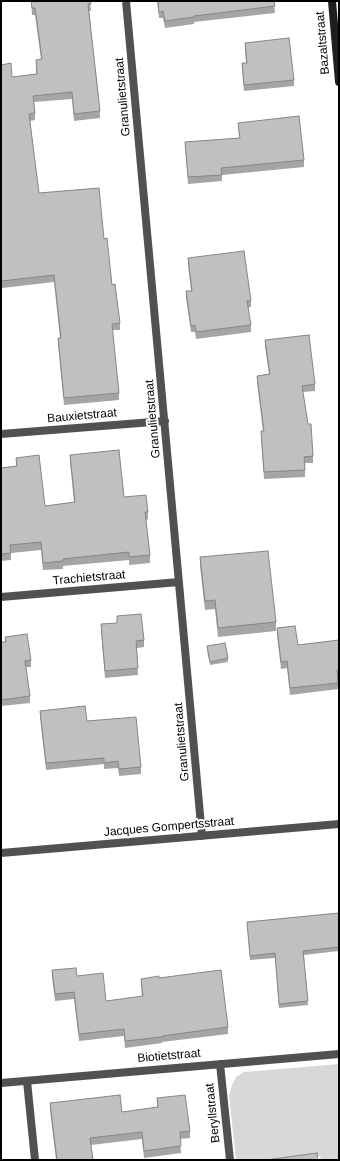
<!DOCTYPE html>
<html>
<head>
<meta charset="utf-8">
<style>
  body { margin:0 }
  #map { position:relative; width:340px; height:1161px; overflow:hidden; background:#fff; font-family:Arial,sans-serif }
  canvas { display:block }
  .frame { position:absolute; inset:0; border:2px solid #000; pointer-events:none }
</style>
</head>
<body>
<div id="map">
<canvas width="340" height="1161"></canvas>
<div class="frame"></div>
</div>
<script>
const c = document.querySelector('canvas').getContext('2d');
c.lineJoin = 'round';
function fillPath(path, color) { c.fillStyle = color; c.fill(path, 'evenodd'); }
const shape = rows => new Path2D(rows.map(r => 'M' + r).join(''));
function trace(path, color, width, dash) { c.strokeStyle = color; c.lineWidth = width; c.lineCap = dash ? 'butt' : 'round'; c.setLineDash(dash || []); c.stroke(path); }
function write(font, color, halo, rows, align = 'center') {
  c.font = font + ' Arial,sans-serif'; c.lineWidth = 4; c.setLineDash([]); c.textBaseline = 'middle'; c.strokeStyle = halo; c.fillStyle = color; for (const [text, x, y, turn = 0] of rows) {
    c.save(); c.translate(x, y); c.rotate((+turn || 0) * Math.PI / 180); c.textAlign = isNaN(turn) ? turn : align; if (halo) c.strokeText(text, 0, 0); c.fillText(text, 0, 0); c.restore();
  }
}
fillPath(shape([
  [339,1064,339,1160,321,1160,320,1156,287,1160,236,1160,229,1096,232,1085,236,1077,244,1072]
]), '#d8d8d8');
trace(shape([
  [126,1,202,836],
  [1,434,165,421],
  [1,597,179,582],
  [1,853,339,824],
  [220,1064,230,1160],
  [27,1081,35,1160],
  [1,1083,339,1054]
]), '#515151', 8);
trace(shape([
  [332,1,339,82]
]), '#1e1e1e', 8);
fillPath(shape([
  [31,1,90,1,91,11,89,11,100,111,100,118,74,121,72,99,34,102,35,113,35,120,30,121,39,193,104,239,112,285,120,323,120,330,112,330,119,393,119,400,64,405,58,344,58,338,60,338,54,282,2,288,1,282,1,65,12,77,36,74,36,60,41,59,35,15,32,15],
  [157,1,274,1,275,13,194,22,194,24,165,28,163,18,159,18],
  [245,43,294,80,294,86,244,91,242,70,242,63,246,63,245,50],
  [238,123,304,160,304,167,222,175,222,181,188,184,185,142,239,138],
  [188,258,251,301,251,307,248,308,251,325,251,332,196,339,195,332,191,332,186,298,186,291,191,291,188,265],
  [265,340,315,384,315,391,303,392,313,456,313,463,305,463,305,477,264,479,261,438,261,431,263,431,257,382,257,376,269,374,265,347],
  [70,455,124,497,148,512,148,519,146,520,150,555,150,563,129,565,129,560,63,566,63,569,43,570,41,550,11,553,11,560,1,561,1,468,16,466,16,458,45,506,74,502,70,462],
  [200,557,276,622,276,631,218,637,215,609,205,610,200,566],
  [117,616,144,640,144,647,137,648,138,675,105,678,101,631,101,624,117,623],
  [277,628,298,645,339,640,339,677,338,677,338,689,290,695,287,668,281,669,277,635],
  [5,637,31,660,31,667,26,667,30,696,30,703,1,706,1,642,5,642],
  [207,646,228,658,228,662,210,665,207,650],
  [40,711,87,721,141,767,141,774,119,776,118,768,104,769,104,764,46,770,40,717],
  [339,913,339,951,304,955,308,1005,279,1008,275,958,250,960,247,922],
  [52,970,77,976,106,1001,142,997,141,985,141,979,159,978,228,1027,228,1034,162,1042,162,1043,125,1048,124,1036,79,1041,74,999,55,1001,52,977],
  [157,1098,190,1131,190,1138,180,1139,181,1153,144,1158,142,1139,91,1145,93,1160,56,1160,50,1110,50,1103,122,1112,157,1107]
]), '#a5a5a5');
const building = shape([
  [31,1,90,1,91,4,88,4,100,111,74,114,72,92,33,96,35,113,29,114,39,193,99,188,104,239,107,238,112,285,115,284,120,323,112,324,119,393,64,398,58,338,61,338,54,275,2,281,1,275,1,65,11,63,12,77,37,74,36,60,42,59,35,8,32,8,31,1],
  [158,1,274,1,275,6,194,16,194,17,165,21,163,11,159,12,158,1],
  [289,38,294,80,244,85,242,63,247,63,245,43,289,38],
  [299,116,304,160,221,168,222,175,188,177,185,142,240,138,238,123,299,116],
  [244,251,251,301,247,301,251,325,196,332,195,325,191,326,186,291,192,291,188,258,244,251],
  [309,335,315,384,302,386,308,424,311,424,313,456,304,457,305,470,264,472,261,431,264,431,257,376,270,374,265,340,309,335],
  [119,450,124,497,146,495,148,512,145,512,150,555,129,557,129,552,63,559,63,561,43,563,41,542,10,545,11,553,1,554,1,468,17,466,16,458,39,455,45,506,75,502,70,455,119,450],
  [268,551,276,622,218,628,215,600,205,601,200,557,268,551],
  [141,614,144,640,136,641,138,668,105,671,101,624,117,623,117,616,141,614],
  [295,626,298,645,339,640,339,670,337,670,338,683,290,688,287,661,281,662,277,628,295,626],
  [27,634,31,660,25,661,30,696,1,700,1,642,6,642,5,637,27,634],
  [225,643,228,658,210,662,207,646,225,643],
  [85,706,87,721,136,717,141,767,119,769,118,761,104,763,104,758,46,763,40,711,85,706],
  [339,913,339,947,303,951,308,1001,279,1004,275,953,250,956,247,922,339,913],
  [76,968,77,976,103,973,106,1001,143,996,141,979,159,976,159,978,221,970,228,1027,162,1036,162,1037,125,1041,124,1029,79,1034,74,992,55,994,52,970,76,968],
  [120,1095,122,1112,158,1107,157,1098,185,1095,190,1131,180,1132,181,1146,144,1151,142,1132,90,1138,93,1160,57,1160,50,1103,120,1095],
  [317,1153,318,1160,266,1160,317,1153]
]);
fillPath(building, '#c0c0c0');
trace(building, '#868686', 1);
write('12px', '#000', '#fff', [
  ["Bazaltstraat",323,43,-95],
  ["Granulietstraat",123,97,-95],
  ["Bauxietstraat",82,416,-5],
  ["Granulietstraat",153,419,-95],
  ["Trachietstraat",89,578,-5],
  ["Granulietstraat",182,742,-95],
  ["Jacques Gompertsstraat",169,827,-5],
  ["Biotietstraat",169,1056,-5],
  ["Beryllstraat",213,1113,-96]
]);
</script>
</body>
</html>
